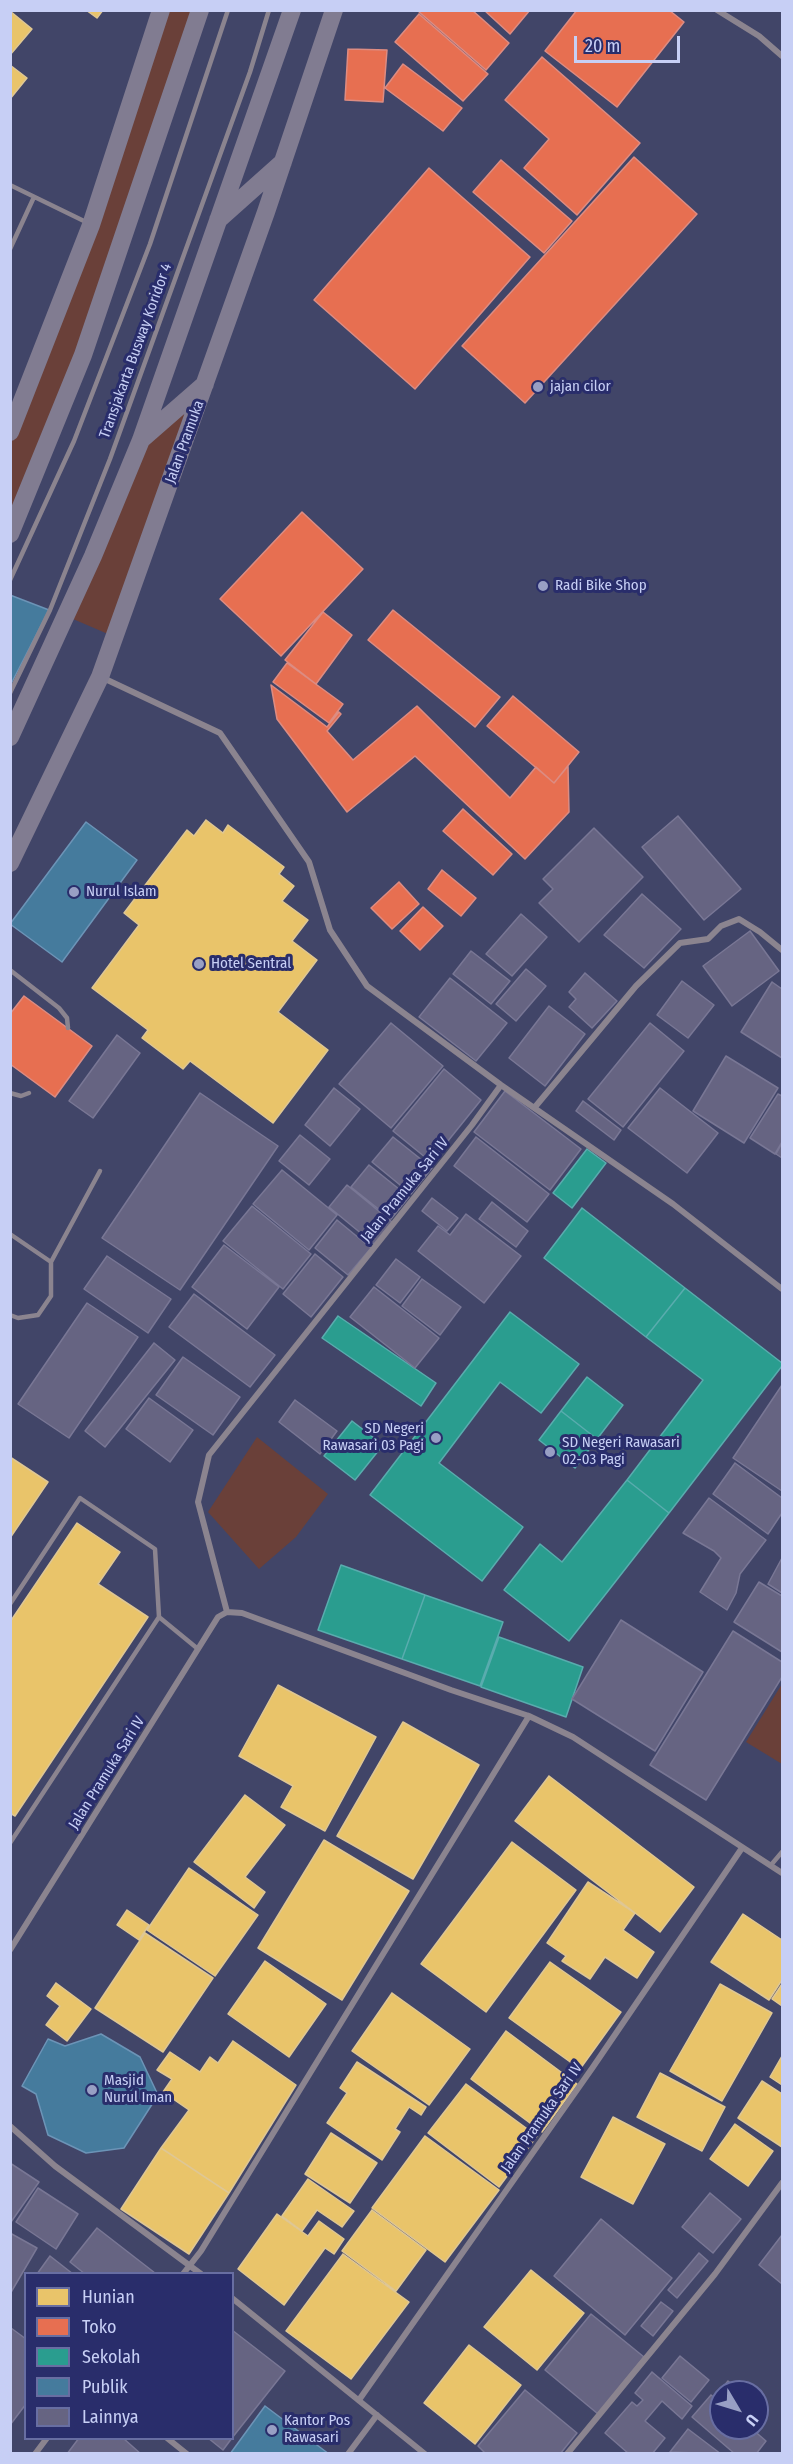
<!DOCTYPE html>
<html>
<head>
<meta charset="utf-8">
<style>
  body { margin:0 }
  #map { position:relative; width:793px; height:2464px; overflow:hidden; background:#414568; font-family:"Fira Sans Condensed",sans-serif }
  canvas { display:block }
  .frame { position:absolute; inset:0; border:12px solid #c7cff5; pointer-events:none }
  .legend { position:absolute; left:24px; top:2272px; width:210px; height:168px; box-sizing:border-box; background:#292d6b; border:2px solid #686ea2; margin:0; padding:8px 10px; list-style:none; font-size:18px; color:#c7cff5 }
  .legend li { display:flex; align-items:center; gap:12px; height:30px }
  .legend b { width:30px; border:2px solid #686ea2 }
  .north { position:absolute; left:709px; top:2380px; width:60px; height:60px; box-sizing:border-box; background:#292d6b; border:2px solid #686ea2; border-radius:50%; rotate:128deg; font-size:16px; font-weight:700; line-height:24px; text-align:center; color:#c7cff5 }
  .north::after { content:''; display:block; margin:auto; width:21px; height:27px; background:#989fc4; clip-path:polygon(50% 0,100% 100%,50% 72%,0 100%) }
  .scale { position:absolute; left:574px; top:36px; width:106px; height:27px; box-sizing:border-box; border:3px solid #c7cff5; border-top:0; padding-left:8px; font-size:18px; line-height:21px; white-space:nowrap; color:#c7cff5; -webkit-text-stroke:4px #292d6b; paint-order:stroke }
</style>
</head>
<body>
<div id="map">
<canvas width="793" height="2464"></canvas>
<div class="frame"></div>
<ul class="legend">
<li><b style="height:16px;background:#e9c46a"></b>Hunian</li>
<li><b style="height:16px;background:#e76f51"></b>Toko</li>
<li><b style="height:16px;background:#2a9d8f"></b>Sekolah</li>
<li><b style="height:16px;background:#457b9d"></b>Publik</li>
<li><b style="height:16px;background:#666482"></b>Lainnya</li>
</ul>
<div class="north">U</div>
<div class="scale">20 m</div>
</div>
<script>
const c = document.querySelector('canvas').getContext('2d');
c.lineJoin = 'round';
function fillPath(path, color) { c.fillStyle = color; c.fill(path, 'evenodd'); }
const shape = rows => new Path2D(rows.map(r => 'M' + r).join(''));
function trace(path, color, width, dash) { c.strokeStyle = color; c.lineWidth = width; c.lineCap = dash ? 'butt' : 'round'; c.setLineDash(dash || []); c.stroke(path); }
function write(font, color, halo, rows, align = 'center') {
  c.font = font + ' "Fira Sans Condensed",sans-serif'; c.lineWidth = 6; c.setLineDash([]); c.textBaseline = 'middle'; c.strokeStyle = halo; c.fillStyle = color; for (const [text, x, y, turn = 0] of rows) {
    c.save(); c.translate(x, y); c.rotate((+turn || 0) * Math.PI / 180); c.textAlign = isNaN(turn) ? turn : align; if (halo) c.strokeText(text, 0, 0); c.fillText(text, 0, 0); c.restore();
  }
}
fillPath(shape([
  [159,11,200,11,11,535,11,432],
  [206,383,115,637,66,616,141,440],
  [257,1437,328,1494,296,1537,259,1569,208,1512],
  [782,1684,782,1764,746,1742]
]), '#6a4039');
const homes = shape([
  [86,10,103,10,97,18,86,10],
  [10,11,32,29,10,55,10,11],
  [10,65,27,78,10,99,10,65],
  [206,820,223,833,228,825,284,867,279,874,294,886,282,901,308,920,292,941,317,960,278,1012,328,1050,273,1123,190,1061,183,1069,142,1038,148,1030,92,988,139,925,124,913,187,830,194,836,206,820],
  [10,1457,48,1482,10,1538,10,1457],
  [77,1523,120,1552,98,1584,148,1617,15,1816,10,1813,10,1622,77,1523],
  [278,1685,376,1737,325,1831,281,1807,293,1786,239,1756,278,1685],
  [403,1722,479,1765,413,1879,337,1836,403,1722],
  [549,1776,694,1887,660,1932,515,1821,549,1776],
  [245,1795,285,1825,245,1877,265,1892,254,1908,194,1862,245,1795],
  [324,1840,409,1891,342,2000,258,1948,324,1840],
  [512,1842,576,1890,486,2012,421,1964,512,1842],
  [189,1868,258,1915,215,1976,147,1930,189,1868],
  [588,1882,635,1913,623,1930,654,1952,637,1978,605,1957,590,1979,562,1961,566,1956,547,1943,588,1882],
  [127,1910,149,1925,139,1940,117,1925,127,1910],
  [743,1914,782,1940,782,1980,769,2000,711,1962,743,1914],
  [145,1933,213,1978,163,2052,95,2008,145,1933],
  [265,1961,326,2004,289,2057,228,2014,265,1961],
  [550,1962,621,2012,580,2069,509,2018,550,1962],
  [56,1983,91,2009,67,2041,46,2025,60,2006,47,1996,56,1983],
  [720,1984,772,2013,722,2101,670,2071,720,1984],
  [782,1984,782,2006,772,1999,782,1984],
  [392,1993,470,2049,429,2105,352,2051,392,1993],
  [506,2031,577,2084,542,2132,471,2079,506,2031],
  [233,2041,296,2085,229,2193,161,2148,189,2110,163,2092,172,2079,157,2070,170,2052,200,2072,210,2057,218,2063,233,2041],
  [782,2056,782,2085,770,2077,782,2056],
  [357,2062,426,2107,421,2115,409,2107,395,2129,400,2132,382,2160,327,2123,347,2093,340,2088,357,2062],
  [660,2073,725,2107,702,2151,637,2117,660,2073],
  [762,2081,782,2094,782,2147,738,2118,762,2081],
  [466,2084,537,2136,499,2187,428,2133,466,2084],
  [613,2117,665,2144,633,2204,581,2177,613,2117],
  [735,2124,773,2151,748,2186,710,2159,735,2124],
  [331,2133,377,2163,350,2203,305,2174,331,2133],
  [425,2136,499,2190,445,2262,372,2208,425,2136],
  [161,2148,229,2193,189,2254,121,2209,161,2148],
  [308,2179,354,2211,342,2227,317,2210,302,2231,282,2216,308,2179],
  [372,2210,426,2250,396,2291,342,2251,372,2210],
  [277,2214,308,2236,319,2221,344,2239,334,2254,325,2248,284,2305,238,2269,277,2214],
  [343,2254,409,2302,351,2379,286,2331,343,2254],
  [531,2270,584,2313,537,2370,484,2327,531,2270],
  [469,2345,521,2385,475,2444,424,2403,469,2345]
]);
fillPath(homes, '#e9c46a');
trace(homes, '#dfc794', 1.5);
const shops = shape([
  [472,10,509,43,486,70,418,11,472,10],
  [484,10,530,10,510,34,484,10],
  [577,10,669,10,684,22,617,107,545,51,577,10],
  [419,14,488,74,463,101,395,42,419,14],
  [348,49,387,50,383,102,345,100,348,49],
  [542,57,640,143,577,215,524,168,549,139,505,100,542,57],
  [403,64,462,108,443,131,385,88,403,64],
  [634,157,697,214,525,403,462,346,634,157],
  [501,160,572,221,544,253,473,192,501,160],
  [429,168,530,257,415,389,314,300,429,168],
  [302,512,363,569,281,656,220,599,302,512],
  [393,610,500,697,475,727,368,640,393,610],
  [323,612,352,635,316,684,285,660,323,612],
  [287,663,343,704,329,723,273,682,287,663],
  [271,685,327,727,339,712,341,714,327,731,353,760,417,706,510,798,536,767,554,783,568,766,569,812,525,859,415,756,347,812,277,719,271,685],
  [513,696,579,752,554,783,487,726,513,696],
  [463,809,512,854,493,875,443,831,463,809],
  [442,870,476,898,461,916,428,889,442,870],
  [399,882,419,904,392,929,371,908,399,882],
  [423,907,443,926,420,950,400,931,423,907],
  [24,996,92,1046,55,1097,10,1064,10,1014,24,996]
]);
fillPath(shops, '#e76f51');
trace(shops, '#dd8c82', 1.5);
const schools = shape([
  [587,1149,606,1163,572,1208,553,1193,587,1149],
  [582,1208,685,1288,646,1337,544,1258,582,1208],
  [685,1288,782,1363,782,1366,669,1513,627,1480,703,1380,646,1337,685,1288],
  [510,1312,579,1364,541,1413,500,1382,439,1463,523,1527,482,1581,370,1495,510,1312],
  [338,1316,436,1383,421,1406,322,1338,338,1316],
  [587,1377,623,1405,597,1439,561,1411,587,1377],
  [561,1411,597,1439,575,1468,539,1440,561,1411],
  [352,1421,383,1445,355,1480,324,1456,352,1421],
  [627,1480,669,1513,569,1641,504,1590,540,1544,562,1562,627,1480],
  [341,1565,425,1595,402,1659,318,1630,341,1565],
  [425,1595,503,1622,480,1686,402,1659,425,1595],
  [499,1637,583,1667,566,1717,481,1687,499,1637]
]);
fillPath(schools, '#2a9d8f');
trace(schools, '#59acae', 1.5);
const public = shape([
  [10,595,49,610,10,686,10,595],
  [86,822,137,860,62,962,10,924,86,822],
  [101,2034,140,2057,158,2095,124,2148,86,2153,48,2135,36,2094,22,2086,48,2039,65,2046,101,2034],
  [265,2406,329,2454,230,2454,265,2406]
]);
fillPath(public, '#457b9d');
trace(public, '#6c94b7', 1.5);
const building = shape([
  [678,816,741,889,704,920,642,847,678,816],
  [594,828,643,877,579,942,539,903,553,889,543,879,594,828],
  [642,894,681,929,644,968,604,935,642,894],
  [521,914,547,937,512,976,486,954,521,914],
  [750,931,779,971,732,1006,703,966,750,931],
  [471,951,510,981,491,1004,453,974,471,951],
  [526,969,546,986,516,1021,496,1004,526,969],
  [585,973,617,1001,592,1028,569,1007,576,999,569,992,585,973],
  [450,978,507,1023,476,1061,419,1017,450,978],
  [682,981,714,1005,688,1038,657,1015,682,981],
  [772,982,782,989,782,1058,741,1032,772,982],
  [549,1006,585,1034,545,1086,509,1058,549,1006],
  [391,1023,443,1066,391,1128,339,1084,391,1023],
  [650,1023,684,1051,623,1127,588,1099,650,1023],
  [117,1035,140,1053,93,1118,69,1101,117,1035],
  [726,1056,778,1088,744,1143,693,1111,726,1056],
  [444,1069,481,1100,431,1162,393,1131,444,1069],
  [334,1088,360,1109,330,1146,305,1125,334,1088],
  [660,1088,718,1133,687,1173,628,1128,660,1088],
  [505,1091,581,1149,550,1190,474,1132,505,1091],
  [200,1093,278,1146,180,1290,102,1238,200,1093],
  [778,1094,782,1096,782,1142,775,1154,750,1138,778,1094],
  [583,1101,621,1130,614,1140,576,1111,583,1101],
  [300,1135,330,1159,309,1185,279,1161,300,1135],
  [393,1137,432,1168,411,1194,372,1162,393,1137],
  [476,1137,549,1194,527,1222,454,1166,476,1137],
  [782,1143,782,1158,776,1154,782,1143],
  [369,1165,409,1197,391,1219,351,1187,369,1165],
  [282,1170,337,1215,309,1250,253,1204,282,1170],
  [347,1185,392,1222,374,1244,329,1207,347,1185],
  [432,1198,458,1218,447,1231,422,1211,432,1198],
  [492,1202,528,1231,516,1247,479,1219,492,1202],
  [252,1206,311,1254,283,1289,223,1241,252,1206],
  [466,1214,521,1256,484,1303,418,1251,438,1226,450,1235,466,1214],
  [337,1220,371,1248,348,1275,315,1248,337,1220],
  [224,1245,279,1287,247,1329,192,1287,224,1245],
  [315,1254,343,1277,311,1317,283,1294,315,1254],
  [107,1256,171,1299,148,1333,84,1289,107,1256],
  [396,1259,420,1277,400,1303,376,1285,396,1259],
  [422,1279,461,1307,440,1335,402,1306,422,1279],
  [374,1287,439,1338,415,1368,350,1317,374,1287],
  [194,1294,275,1355,250,1387,169,1327,194,1294],
  [87,1303,138,1337,69,1438,18,1404,87,1303],
  [154,1343,175,1360,105,1447,85,1431,154,1343],
  [183,1357,240,1397,213,1435,156,1395,183,1357],
  [782,1385,782,1491,733,1458,782,1385],
  [149,1398,193,1430,170,1462,126,1429,149,1398],
  [295,1400,337,1431,320,1454,279,1422,295,1400],
  [735,1463,782,1498,782,1513,768,1534,713,1494,735,1463],
  [709,1498,766,1540,740,1574,736,1593,727,1610,700,1592,721,1558,714,1551,683,1533,709,1498],
  [782,1558,782,1593,768,1584,782,1558],
  [759,1582,782,1596,782,1652,734,1622,759,1582],
  [621,1620,703,1672,655,1751,572,1699,621,1620],
  [733,1631,782,1662,782,1677,706,1800,650,1765,733,1631],
  [10,2163,39,2182,11,2222,10,2221,10,2163],
  [38,2188,78,2214,56,2249,16,2222,38,2188],
  [710,2193,741,2219,713,2253,682,2227,710,2193],
  [601,2219,672,2278,625,2335,554,2276,601,2219],
  [97,2228,155,2273,85,2274,70,2262,97,2228],
  [10,2233,37,2248,10,2294,10,2233],
  [782,2235,782,2284,759,2265,782,2235],
  [699,2253,708,2261,677,2298,668,2290,699,2253],
  [50,2256,73,2274,37,2274,50,2256],
  [661,2302,673,2311,653,2336,641,2326,661,2302],
  [591,2314,644,2357,598,2414,545,2370,591,2314],
  [11,2328,26,2339,26,2404,10,2425,11,2328],
  [232,2330,285,2371,232,2438,232,2330],
  [680,2356,709,2380,691,2402,662,2378,680,2356],
  [652,2372,692,2406,682,2419,662,2401,645,2421,665,2438,652,2454,629,2454,605,2433,632,2402,637,2406,643,2400,635,2393,652,2372],
  [728,2381,742,2392,721,2394,719,2392,728,2381],
  [525,2390,577,2433,560,2454,486,2454,478,2446,525,2390],
  [711,2395,721,2403,721,2428,751,2428,766,2441,756,2454,735,2454,692,2417,711,2395],
  [757,2405,767,2413,757,2424,757,2405],
  [688,2429,721,2454,670,2452,688,2429],
  [79,2438,123,2438,141,2454,67,2454,79,2438],
  [208,2438,232,2438,223,2450,208,2438]
]);
fillPath(building, '#666482');
trace(building, '#797795', 1.5);
trace(shape([
  [10,185,86,222],
  [10,249,34,197],
  [10,580,74,441,150,244,228,10],
  [10,693,50,610,110,459,250,72,269,10],
  [10,970,59,1008,67,1018,68,1028],
  [10,1093,21,1096,29,1093],
  [10,1234,51,1262,51,1296,38,1315,18,1318,10,1315],
  [51,1262,100,1171],
  [10,1604,80,1498,155,1549,159,1617,198,1649],
  [10,1843,159,1617],
  [771,1865,782,1852]
]), '#8b848f', 4.5);
trace(shape([
  [717,10,759,36,782,56],
  [101,677,220,733,309,862,330,930,367,986,501,1085,673,1204,782,1289],
  [535,1107,636,986,680,943,708,939,721,926,739,919,760,932,782,950],
  [227,1612,198,1502,209,1455,472,1125,501,1085],
  [10,1950,218,1617,227,1612,242,1613,451,1690,529,1716,573,1737,782,1873],
  [10,2126,55,2166,201,2274],
  [183,2274,201,2251,529,1716],
  [232,2298,425,2454],
  [359,2400,593,2067,742,1848],
  [167,2438,187,2454],
  [35,2454,47,2438],
  [348,2454,377,2415],
  [567,2454,715,2274,782,2183]
]), '#8b848f', 6);
trace(shape([
  [218,220,283,162],
  [10,432,91,225,161,10],
  [142,439,205,384],
  [10,534,83,355,200,10],
  [10,737,93,556,141,440,292,10],
  [10,863,100,677,266,212,334,10]
]), '#817c91', 18);
for (const [x, y, r, color] of [
  [538,387,6,"#989fc4"],
  [543,586,6,"#989fc4"],
  [74,892,6,"#989fc4"],
  [199,964,6,"#989fc4"],
  [436,1438,6,"#989fc4"],
  [550,1452,6,"#989fc4"],
  [92,2090,6,"#989fc4"],
  [272,2430,6,"#989fc4"]
]) { const dot = new Path2D(); dot.arc(x, y, r, 0, 2 * Math.PI); c.fillStyle = color; c.fill(dot); trace(dot, '#292d6b', 2); }
write('15px', '#c7cff5', '#292d6b', [
  ["Transjakarta Busway Koridor 4",136,351,-70],
  ["Jalan Pramuka",185,442,-70],
  ["Jalan Pramuka Sari IV",405,1190,-51],
  ["Jalan Pramuka Sari IV",107,1773,-58],
  ["Jalan Pramuka Sari IV",542,2118,-55]
]);
write('15px', '#c7cff5', '#292d6b', [
  ["jajan cilor",550,387],
  ["Radi Bike Shop",555,586],
  ["Nurul Islam",86,892],
  ["Hotel Sentral",211,964],
  ["SD Negeri",424,1429,"right"],
  ["Rawasari 03 Pagi",424,1446,"right"],
  ["SD Negeri Rawasari",562,1443],
  ["02-03 Pagi",562,1460],
  ["Masjid",104,2081],
  ["Nurul Iman",104,2098],
  ["Kantor Pos",284,2421],
  ["Rawasari",284,2438]
], 'left');
</script>
</body>
</html>
